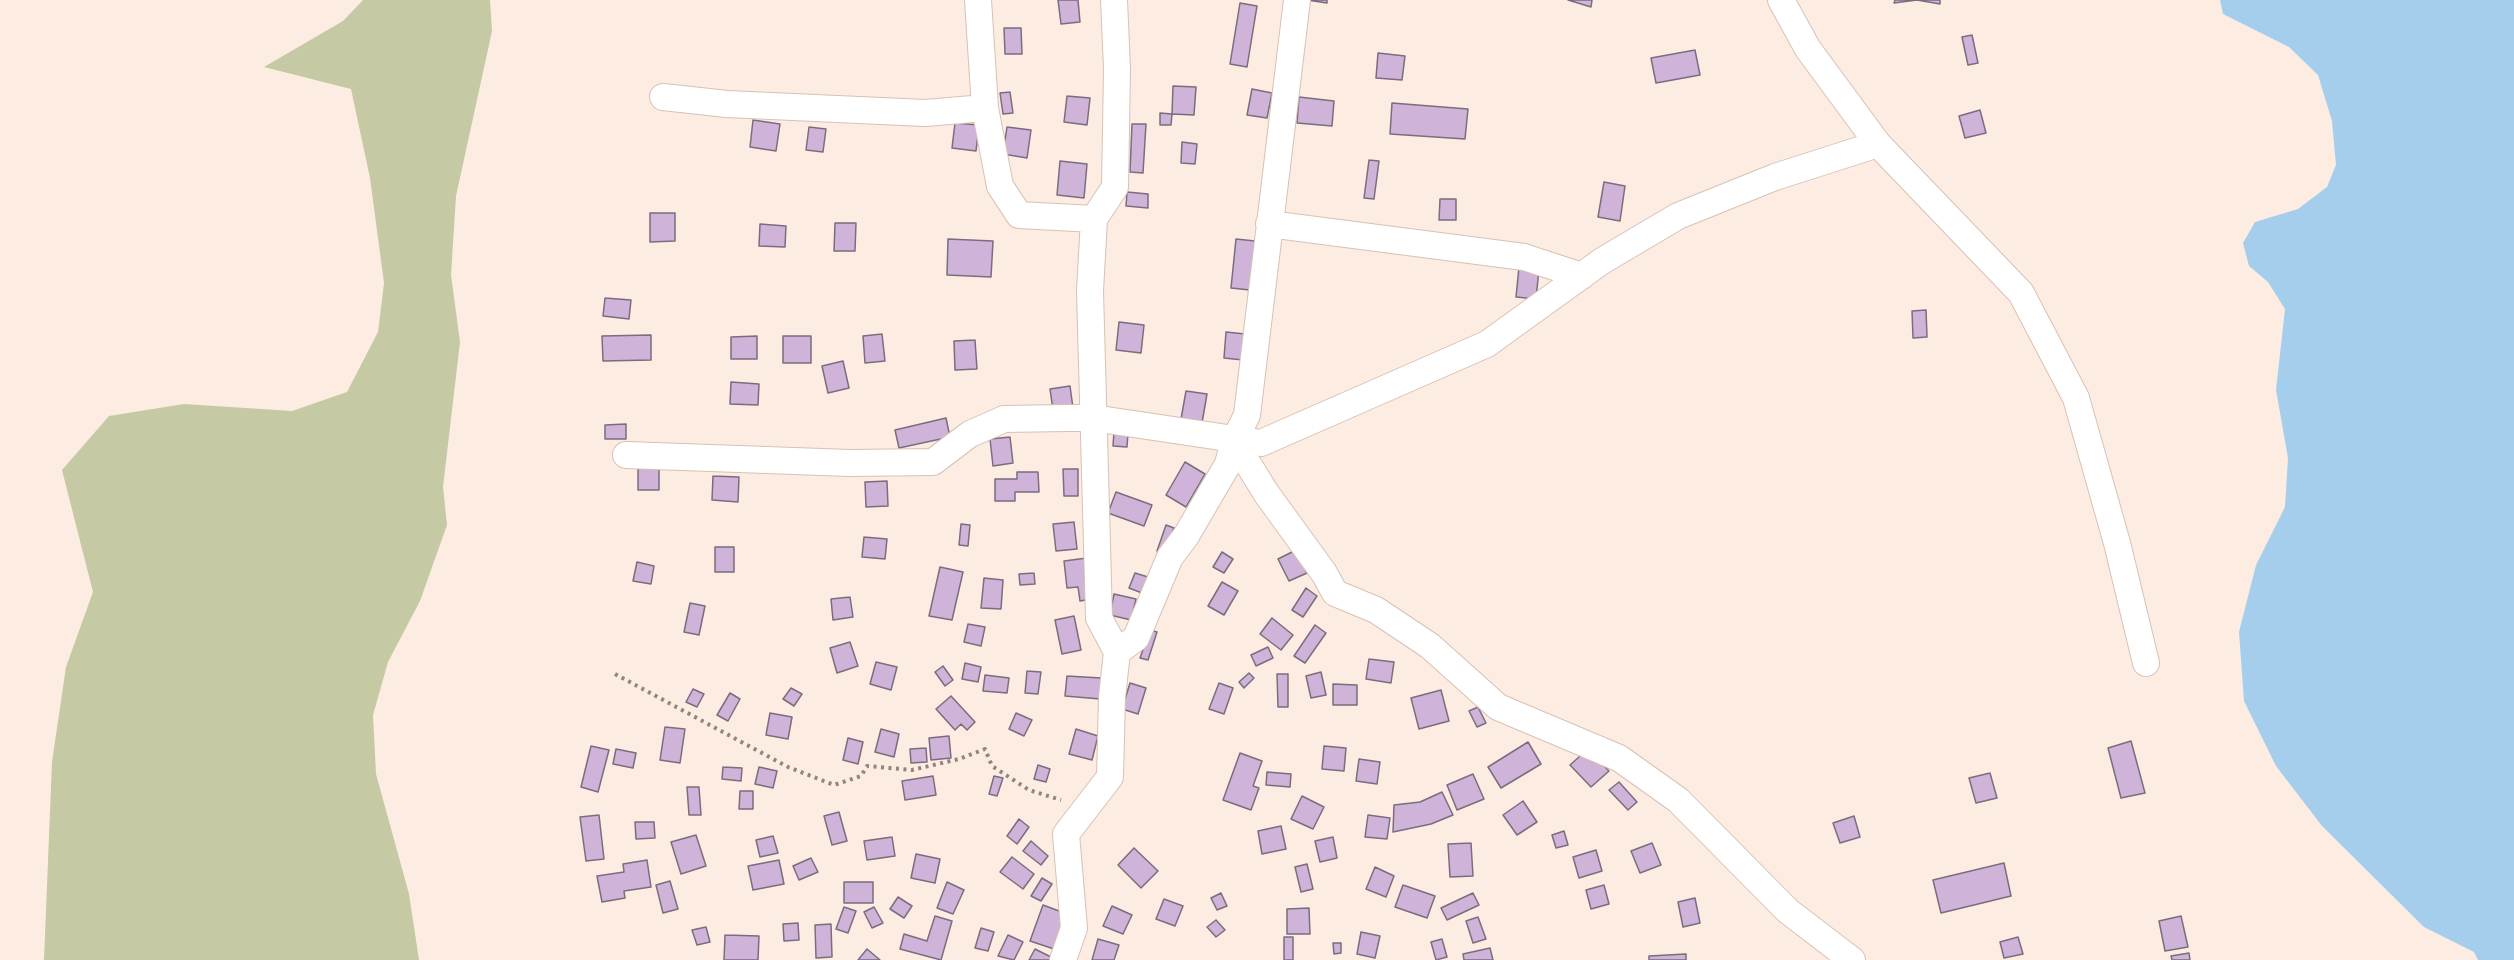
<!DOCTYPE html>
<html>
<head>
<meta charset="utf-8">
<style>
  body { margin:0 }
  canvas { display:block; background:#fdece1 }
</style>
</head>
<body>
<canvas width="2514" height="960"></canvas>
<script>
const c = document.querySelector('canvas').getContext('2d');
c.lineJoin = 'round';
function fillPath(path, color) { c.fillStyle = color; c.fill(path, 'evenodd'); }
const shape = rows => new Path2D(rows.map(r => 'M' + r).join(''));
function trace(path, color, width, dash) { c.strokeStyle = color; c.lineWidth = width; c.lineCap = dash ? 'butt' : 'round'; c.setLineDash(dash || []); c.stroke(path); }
fillPath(shape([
  [363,0,490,0,492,31,456,196,451,275,460,342,443,487,447,525,420,601,388,662,373,715,376,774,409,894,419,960,44,960,52,762,66,667,93,592,62,470,109,416,184,404,292,411,347,392,378,332,384,283,370,178,351,89,264,67,343,21]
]), '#c5c9a4');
fillPath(shape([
  [2220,0,2514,0,2514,960,2478,960,2474,952,2424,927,2322,826,2276,766,2244,701,2239,632,2256,565,2285,507,2288,458,2276,390,2285,309,2268,282,2249,266,2243,243,2255,222,2298,209,2327,187,2336,165,2332,121,2318,75,2289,47,2223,14]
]), '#a4ceec');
const building = shape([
  [1058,0,1078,0,1080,22,1061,24,1058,0],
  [1307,0,1327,0,1327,3,1307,0],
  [1568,0,1592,0,1591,7,1568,0],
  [1895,0,1917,0,1894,3,1895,0],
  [1917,0,1940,0,1940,4,1917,0],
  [1240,3,1257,6,1247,67,1230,64,1240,3],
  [1004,28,1021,28,1022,54,1005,54,1004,28],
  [1972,35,1978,63,1968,65,1962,37,1972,35],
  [1695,50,1700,75,1656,83,1651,58,1695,50],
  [1378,53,1405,56,1402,80,1376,78,1378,53],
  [1173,86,1196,87,1194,115,1172,114,1173,86],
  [1252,89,1272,93,1267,118,1247,115,1252,89],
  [1010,92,1013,113,1003,114,1000,93,1010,92],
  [1067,96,1090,98,1087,125,1064,122,1067,96],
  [1299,97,1334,101,1332,126,1297,123,1299,97],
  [1392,103,1468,109,1465,139,1390,134,1392,103],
  [1980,110,1986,133,1965,138,1959,116,1980,110],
  [1160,113,1172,114,1171,125,1160,125,1160,113],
  [753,120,780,124,776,151,750,147,753,120],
  [955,123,979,125,976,151,952,148,955,123],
  [1132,124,1146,124,1143,173,1130,172,1132,124],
  [809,127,826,129,823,152,806,150,809,127],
  [1007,127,1031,130,1027,158,1003,154,1007,127],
  [1182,142,1197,144,1195,164,1181,163,1182,142],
  [1369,160,1379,161,1374,199,1364,198,1369,160],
  [1060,161,1087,164,1084,198,1057,195,1060,161],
  [1604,182,1625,186,1620,221,1598,217,1604,182],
  [1127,192,1148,194,1148,208,1126,206,1127,192],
  [1440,199,1456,199,1456,220,1439,220,1440,199],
  [650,213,675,213,675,241,650,242,650,213],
  [835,223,856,223,855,251,834,251,835,223],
  [760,224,786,226,785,247,759,246,760,224],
  [948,239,993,241,991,277,947,275,948,239],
  [1236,239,1255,241,1250,290,1231,288,1236,239],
  [1519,267,1539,269,1536,299,1516,297,1519,267],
  [605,298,631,300,629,319,603,316,605,298],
  [1926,310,1927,337,1913,338,1912,311,1926,310],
  [1119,322,1144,325,1141,353,1116,350,1119,322],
  [1226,332,1245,334,1243,360,1224,358,1226,332],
  [882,334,885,361,865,363,863,336,882,334],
  [651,335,651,360,603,361,602,336,651,335],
  [757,336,757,359,731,359,731,337,757,336],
  [783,336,811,336,811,363,783,363,783,336],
  [975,340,977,369,955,370,954,341,975,340],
  [843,361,849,388,828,393,822,366,843,361],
  [731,382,759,384,758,405,730,404,731,382],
  [1070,386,1073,408,1053,410,1050,389,1070,386],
  [1186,391,1207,394,1202,423,1181,419,1186,391],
  [946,418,950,437,899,448,895,430,946,418],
  [626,424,626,439,605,439,605,425,626,424],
  [1114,432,1128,433,1127,447,1113,446,1114,432],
  [1010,437,1013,463,993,466,990,439,1010,437],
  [1185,462,1205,474,1186,507,1166,495,1185,462],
  [659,465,659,490,638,490,638,466,659,465],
  [1063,469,1078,469,1078,496,1064,496,1063,469],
  [1017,472,1038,472,1039,492,1015,492,1015,501,995,501,995,479,1017,479,1017,472],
  [713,476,739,477,738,502,712,500,713,476],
  [887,481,888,506,866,507,865,482,887,481],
  [1116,492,1152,505,1144,526,1108,513,1116,492],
  [1074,522,1077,549,1056,551,1053,524,1074,522],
  [961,524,970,525,968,546,959,545,961,524],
  [1166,525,1174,528,1164,554,1157,551,1166,525],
  [864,537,887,539,885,559,862,557,864,537],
  [715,547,734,547,734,572,715,572,715,547],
  [1296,550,1307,573,1289,581,1278,559,1296,550],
  [1222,552,1233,559,1224,573,1213,567,1222,552],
  [1087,558,1091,599,1080,601,1078,587,1067,588,1064,561,1087,558],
  [637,562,654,566,651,584,633,581,637,562],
  [940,567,963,572,952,620,929,616,940,567],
  [1034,573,1035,584,1020,585,1019,574,1034,573],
  [1135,573,1148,577,1142,593,1129,588,1135,573],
  [984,578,1003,580,1001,609,981,608,984,578],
  [1222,582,1238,591,1224,615,1208,606,1222,582],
  [1306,588,1317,596,1303,617,1292,610,1306,588],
  [1114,594,1136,599,1131,620,1110,615,1114,594],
  [850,597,853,617,833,620,831,599,850,597],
  [690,603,705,606,699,635,684,632,690,603],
  [1074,616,1081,650,1062,654,1055,620,1074,616],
  [1272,618,1293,635,1281,650,1260,634,1272,618],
  [968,624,985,627,981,646,964,642,968,624],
  [1315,625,1326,633,1305,663,1294,656,1315,625],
  [1150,630,1157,632,1148,660,1140,658,1150,630],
  [850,642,858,666,837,673,830,648,850,642],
  [1268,647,1273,658,1256,666,1251,655,1268,647],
  [1369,659,1394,662,1391,683,1366,679,1369,659],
  [876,662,897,667,891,690,870,684,876,662],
  [965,663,981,667,978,682,962,679,965,663],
  [943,666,953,680,945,686,935,672,943,666],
  [1027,671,1041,672,1038,694,1025,693,1027,671],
  [1321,672,1326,695,1311,698,1306,676,1321,672],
  [1249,673,1254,678,1244,688,1239,682,1249,673],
  [1277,674,1288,674,1288,707,1278,707,1277,674],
  [985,675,1009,678,1007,693,983,691,985,675],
  [1067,676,1101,678,1100,699,1065,696,1067,676],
  [1130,683,1146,688,1138,714,1122,709,1130,683],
  [1219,683,1233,688,1224,714,1209,709,1219,683],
  [1333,684,1357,685,1357,705,1333,705,1333,684],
  [791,688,802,694,794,706,783,699,791,688],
  [693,689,704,694,697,707,686,702,693,689],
  [1441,690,1449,721,1419,729,1411,698,1441,690],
  [730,693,740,699,728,721,717,715,730,693],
  [951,696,975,722,967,730,961,724,955,730,936,709,951,696],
  [1478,707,1486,723,1477,727,1469,711,1478,707],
  [770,713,792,717,788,739,766,735,770,713],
  [1016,713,1032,720,1024,736,1009,729,1016,713],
  [665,727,685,729,680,763,660,760,665,727],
  [881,729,899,734,894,757,875,752,881,729],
  [1076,729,1098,736,1092,760,1069,754,1076,729],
  [949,736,951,758,931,760,929,738,949,736],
  [848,738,863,742,858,764,843,760,848,738],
  [2131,741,2145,793,2121,798,2108,748,2131,741],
  [1528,742,1541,764,1501,788,1488,767,1528,742],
  [591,746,609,750,598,792,581,787,591,746],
  [1324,746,1346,748,1344,771,1322,769,1324,746],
  [926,748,927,762,911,763,910,749,926,748],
  [616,749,636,753,633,768,613,764,616,749],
  [1588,749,1609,771,1591,787,1570,765,1588,749],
  [1240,753,1262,761,1253,786,1259,788,1251,810,1223,800,1240,753],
  [1359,759,1380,762,1377,784,1356,781,1359,759],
  [1038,765,1050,769,1046,782,1034,779,1038,765],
  [723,767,742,768,741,781,722,779,723,767],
  [759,767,777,771,773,788,755,784,759,767],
  [1267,772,1291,774,1290,787,1266,785,1267,772],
  [1990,773,1997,798,1976,803,1969,778,1990,773],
  [1473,774,1484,799,1457,810,1447,785,1473,774],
  [933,776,936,795,905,800,902,781,933,776],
  [994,776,1003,778,997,796,989,794,994,776],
  [1619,782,1637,802,1628,810,1609,790,1619,782],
  [687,787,699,787,701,815,689,815,687,787],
  [740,791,753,791,753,809,739,809,740,791],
  [1442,792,1453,815,1431,824,1393,832,1394,805,1420,802,1442,792],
  [1302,796,1324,807,1313,829,1291,819,1302,796],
  [1523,801,1537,822,1517,835,1503,815,1523,801],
  [839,812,847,841,832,845,824,816,839,812],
  [599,815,604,859,586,861,580,817,599,815],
  [1368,815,1390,818,1387,839,1365,837,1368,815],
  [1854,816,1860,837,1840,843,1833,823,1854,816],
  [1019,819,1029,827,1017,844,1007,836,1019,819],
  [635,822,654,822,655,838,636,839,635,822],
  [1281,826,1286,849,1262,854,1258,831,1281,826],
  [1564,831,1568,845,1556,848,1552,835,1564,831],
  [696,835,706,866,681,874,671,842,696,835],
  [773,836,778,853,760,857,756,840,773,836],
  [892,837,895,856,867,860,864,841,892,837],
  [1333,837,1337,858,1320,862,1315,841,1333,837],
  [1031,841,1048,856,1041,865,1023,851,1031,841],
  [1471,843,1473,876,1450,877,1448,844,1471,843],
  [1652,843,1661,865,1640,873,1631,851,1652,843],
  [1134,848,1158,871,1141,888,1118,865,1134,848],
  [1596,850,1602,871,1579,878,1573,857,1596,850],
  [916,854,940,859,935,883,911,878,916,854],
  [1012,857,1034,874,1023,889,1000,872,1012,857],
  [811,858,818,872,799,880,793,866,811,858],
  [647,860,651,887,624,891,625,898,602,902,597,876,624,872,623,864,647,860],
  [779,860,784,884,753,890,748,866,779,860],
  [2004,863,2011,896,1941,913,1933,880,2004,863],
  [1307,864,1313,889,1301,892,1295,867,1307,864],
  [1375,867,1394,876,1386,897,1366,889,1375,867],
  [1042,878,1052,884,1041,901,1031,896,1042,878],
  [670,881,678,909,663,913,656,885,670,881],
  [844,882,873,882,873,903,844,903,844,882],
  [947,882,964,890,953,914,937,908,947,882],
  [1403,885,1435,896,1427,918,1395,907,1403,885],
  [1604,885,1609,904,1591,909,1586,890,1604,885],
  [1221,893,1227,906,1217,910,1211,898,1221,893],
  [1473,893,1479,905,1447,920,1441,908,1473,893],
  [898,897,912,906,904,918,890,909,898,897],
  [1695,898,1700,923,1683,927,1678,902,1695,898],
  [1164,899,1183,906,1175,926,1156,919,1164,899],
  [1043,905,1067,914,1054,949,1030,941,1043,905],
  [1112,906,1132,915,1123,934,1103,926,1112,906],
  [844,907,856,911,848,933,836,929,844,907],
  [874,907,883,923,872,928,864,912,874,907],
  [1309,908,1310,934,1287,934,1287,909,1309,908],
  [935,916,952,921,941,960,900,949,904,934,927,941,935,916],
  [2181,916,2188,947,2165,951,2159,921,2181,916],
  [1478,917,1486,939,1473,943,1466,921,1478,917],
  [1216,920,1225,930,1216,937,1207,927,1216,920],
  [798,923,799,940,784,941,783,924,798,923],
  [831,924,832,957,816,958,815,925,831,924],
  [706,927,710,942,697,945,692,930,706,927],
  [981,928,994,932,988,951,975,948,981,928],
  [1361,932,1380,936,1375,958,1357,954,1361,932],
  [725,935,759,936,758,960,724,960,725,935],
  [1008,935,1023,942,1014,960,998,956,1008,935],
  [1284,937,1293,937,1293,960,1284,960,1284,937],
  [2018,937,2023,954,2004,958,2000,942,2018,937],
  [1098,939,1119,945,1114,960,1092,960,1098,939],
  [1442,939,1447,957,1436,960,1431,942,1442,939],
  [1333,943,1341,943,1341,953,1334,954,1333,943],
  [1490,948,1493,960,1464,960,1463,954,1490,948],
  [867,949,880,960,858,960,867,949],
  [1035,949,1055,959,1054,960,1029,960,1035,949],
  [2189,953,2190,960,2172,960,2171,956,2189,953],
  [1686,954,1686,960,1649,960,1649,956,1686,954]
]);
fillPath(building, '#cfb3d8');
trace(building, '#7a6d7e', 1.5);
const street = shape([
  [978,0,985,108,1000,186,1019,215,1094,219],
  [1781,0,1808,49,1878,144,2021,293,2076,398,2117,543,2146,663],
  [663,97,727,104,925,113,985,108],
  [1269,224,1524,257,1582,276],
  [1234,441,1266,493,1324,573,1335,593,1376,610,1430,646,1498,707,1619,758,1678,800,1788,911,1852,960],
  [626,455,850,463,933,462,970,434,1004,419,1066,418,1093,418,1261,443,1487,344,1602,261,1678,216,1775,177,1878,144],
  [1117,652,1136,638,1170,557,1186,536,1228,464,1234,441,1247,415,1297,0],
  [1063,960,1074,928,1066,834,1110,777,1112,697,1117,652,1099,618,1090,291,1094,219,1115,187,1117,69,1114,0]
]);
trace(street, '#d7c2b5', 28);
trace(shape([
  [615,674,788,767,834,785,861,776,867,766,912,770,959,759,985,749,992,766,1029,790,1061,800]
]), '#92857d', 4, [3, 4.5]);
trace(street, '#fff', 26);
</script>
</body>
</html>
